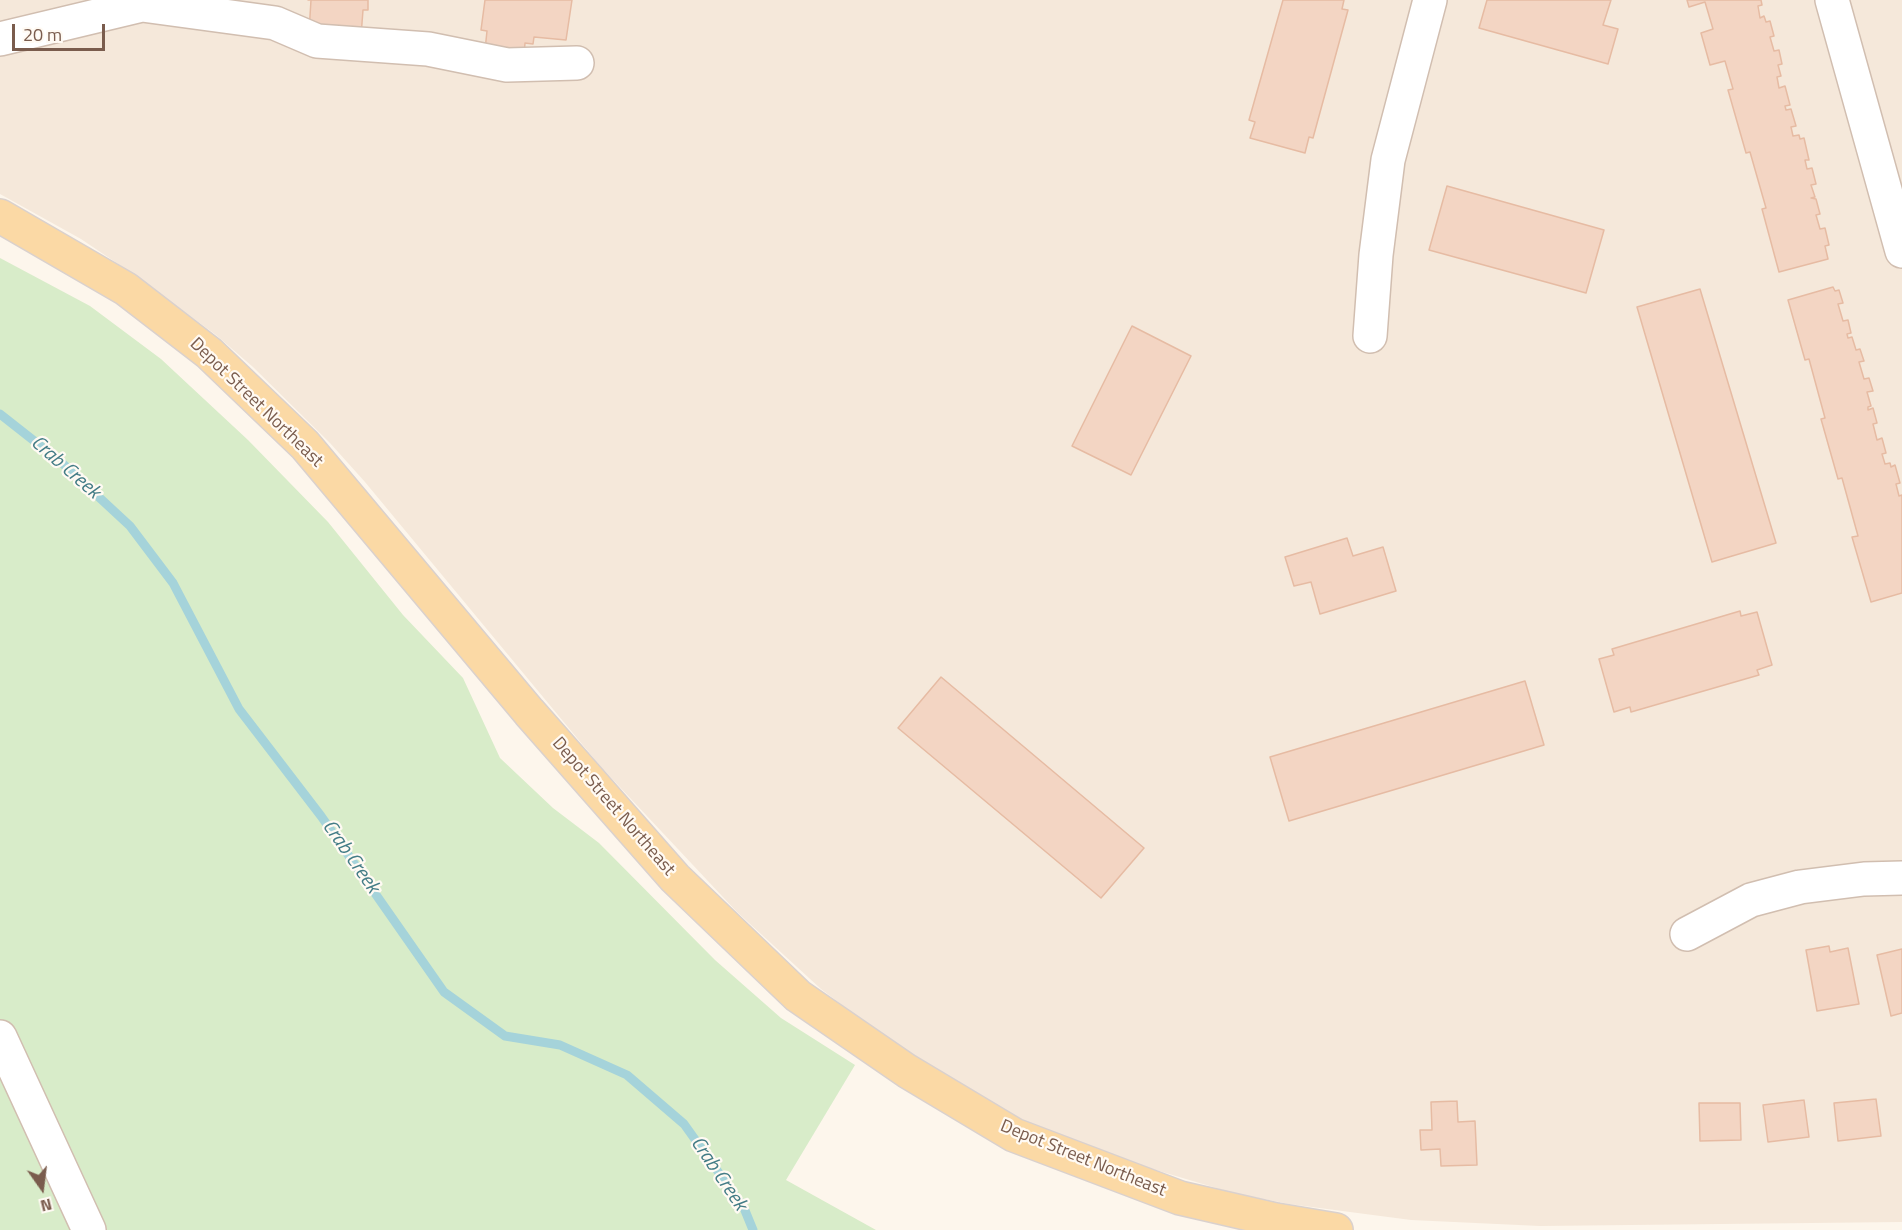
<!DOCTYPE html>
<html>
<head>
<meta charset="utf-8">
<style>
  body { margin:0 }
  #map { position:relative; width:1902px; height:1230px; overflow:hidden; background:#fdf6ec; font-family:"Titillium Web",sans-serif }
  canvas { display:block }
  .north { position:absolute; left:12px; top:1158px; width:60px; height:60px; -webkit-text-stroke:4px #fffaf3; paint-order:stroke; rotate:166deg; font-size:16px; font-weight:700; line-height:24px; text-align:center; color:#7a5c4d }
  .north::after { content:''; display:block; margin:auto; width:21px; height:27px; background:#7a5c4d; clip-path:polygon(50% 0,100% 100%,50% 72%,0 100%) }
  .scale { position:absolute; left:12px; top:24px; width:93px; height:27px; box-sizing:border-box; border:3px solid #7a5c4d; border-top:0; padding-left:8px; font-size:18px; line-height:21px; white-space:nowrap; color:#7a5c4d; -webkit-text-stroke:4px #fffaf3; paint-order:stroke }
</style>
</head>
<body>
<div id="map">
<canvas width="1902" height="1230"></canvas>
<div class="north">N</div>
<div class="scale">20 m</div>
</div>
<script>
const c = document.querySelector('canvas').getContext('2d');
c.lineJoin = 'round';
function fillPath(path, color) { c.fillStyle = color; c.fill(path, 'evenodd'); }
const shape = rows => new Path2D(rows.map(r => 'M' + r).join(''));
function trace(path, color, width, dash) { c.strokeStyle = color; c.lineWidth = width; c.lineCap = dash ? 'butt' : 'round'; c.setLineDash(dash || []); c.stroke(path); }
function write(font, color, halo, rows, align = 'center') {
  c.font = font + ' "Titillium Web",sans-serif'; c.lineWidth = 4.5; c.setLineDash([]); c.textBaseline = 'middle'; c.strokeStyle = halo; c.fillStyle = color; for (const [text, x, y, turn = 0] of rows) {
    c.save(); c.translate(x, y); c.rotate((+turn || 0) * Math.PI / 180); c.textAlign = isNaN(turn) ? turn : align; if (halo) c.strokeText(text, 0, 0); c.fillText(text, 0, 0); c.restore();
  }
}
fillPath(shape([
  [0,0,1902,0,1902,1222,1540,1226,1411,1220,1289,1204,1233,1193,1139,1165,1077,1142,1016,1117,922,1061,876,1031,821,989,737,912,601,767,365,482,330,443,253,367,216,335,133,274,81,239,0,194]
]), '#f5e8da');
fillPath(shape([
  [0,258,90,306,161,359,248,440,328,522,403,615,463,678,500,758,553,808,599,843,715,960,781,1018,855,1065,786,1180,876,1230,0,1230]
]), '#d8ecc9');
trace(shape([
  [0,414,61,462,130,526,173,583,239,709,321,816,444,992,505,1036,560,1045,627,1075,684,1124,744,1208,753,1230]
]), '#a5d3da', 9);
const building = shape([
  [308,0,368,0,368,10,363,10,361,36,309,32,311,0,308,0],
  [485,0,572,0,566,40,534,37,533,44,525,43,524,55,485,50,487,31,481,30,485,0],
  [1283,0,1344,0,1342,9,1348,10,1313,138,1309,137,1305,153,1250,138,1255,122,1249,120,1283,0],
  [1487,0,1611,0,1603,25,1618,29,1608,64,1479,28,1487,0],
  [1687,0,1761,0,1762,5,1758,6,1760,18,1764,16,1766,22,1770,21,1774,36,1770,37,1774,51,1779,50,1782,64,1778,65,1781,76,1777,77,1779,88,1785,86,1790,105,1785,106,1786,110,1791,109,1796,126,1791,127,1793,136,1799,135,1800,139,1804,138,1809,160,1805,160,1807,169,1812,168,1816,184,1811,185,1815,197,1811,198,1816,199,1820,214,1816,215,1820,229,1825,228,1829,245,1825,246,1828,259,1779,272,1762,209,1766,208,1750,152,1746,153,1728,90,1733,89,1725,61,1710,65,1701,33,1713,29,1705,2,1689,7,1687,0],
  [1447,186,1604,230,1586,293,1429,250,1447,186],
  [1833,287,1835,291,1839,290,1843,303,1838,304,1843,321,1848,320,1851,333,1847,334,1848,338,1852,337,1856,350,1860,349,1864,361,1859,362,1864,379,1869,378,1873,391,1867,392,1871,406,1868,407,1868,410,1873,408,1877,423,1873,424,1877,440,1882,438,1886,453,1882,454,1885,464,1890,463,1891,467,1895,465,1900,483,1896,484,1899,496,1902,495,1902,593,1871,602,1852,537,1858,536,1842,478,1838,479,1821,419,1825,418,1809,359,1805,360,1788,300,1833,287],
  [1700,289,1776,543,1712,562,1637,307,1700,289],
  [1132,326,1191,356,1131,475,1072,446,1132,326],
  [1347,538,1353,556,1383,547,1396,591,1320,614,1311,582,1294,586,1285,557,1347,538],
  [1740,611,1741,616,1757,612,1772,665,1757,670,1759,675,1631,712,1630,707,1614,712,1599,659,1614,655,1612,649,1740,611],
  [941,677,1144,848,1101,898,898,728,941,677],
  [1525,681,1544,745,1289,821,1270,757,1525,681],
  [1829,946,1830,952,1848,948,1859,1004,1817,1011,1806,950,1829,946],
  [1902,949,1902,1013,1891,1016,1877,955,1902,949],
  [1876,1099,1881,1136,1838,1141,1834,1103,1876,1099],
  [1804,1100,1809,1137,1768,1142,1763,1105,1804,1100],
  [1457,1101,1458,1122,1475,1121,1477,1165,1441,1166,1440,1149,1421,1150,1420,1130,1432,1130,1431,1102,1457,1101],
  [1699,1103,1740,1103,1741,1140,1700,1141,1699,1103]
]);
fillPath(building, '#f3d5c3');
trace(building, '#e6bba3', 1.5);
const minor = shape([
  [1832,0,1902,251],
  [0,39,142,5,275,23,317,41,428,49,507,65,577,63],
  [1370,336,1376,255,1388,160,1430,0],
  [1687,934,1751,900,1800,887,1864,879,1902,878],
  [0,1037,89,1230]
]);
const major = shape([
  [0,216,126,289,209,353,305,445,529,712,675,878,798,996,907,1071,1014,1135,1180,1198,1276,1220,1336,1230]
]);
trace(minor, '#d1beb0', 36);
trace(major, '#dad1cd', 36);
trace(minor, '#fff', 33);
trace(major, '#fbd9a5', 33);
write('18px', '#7a5c4d', '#fffaf3', [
  ["Depot Street Northeast",256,403,44],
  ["Depot Street Northeast",613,807,49],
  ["Depot Street Northeast",1083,1159,22]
]);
write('italic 20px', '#437c86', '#fffaf3', [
  ["Crab Creek",65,468,41],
  ["Crab Creek",350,857,55],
  ["Crab Creek",718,1174,56]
]);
</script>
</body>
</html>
